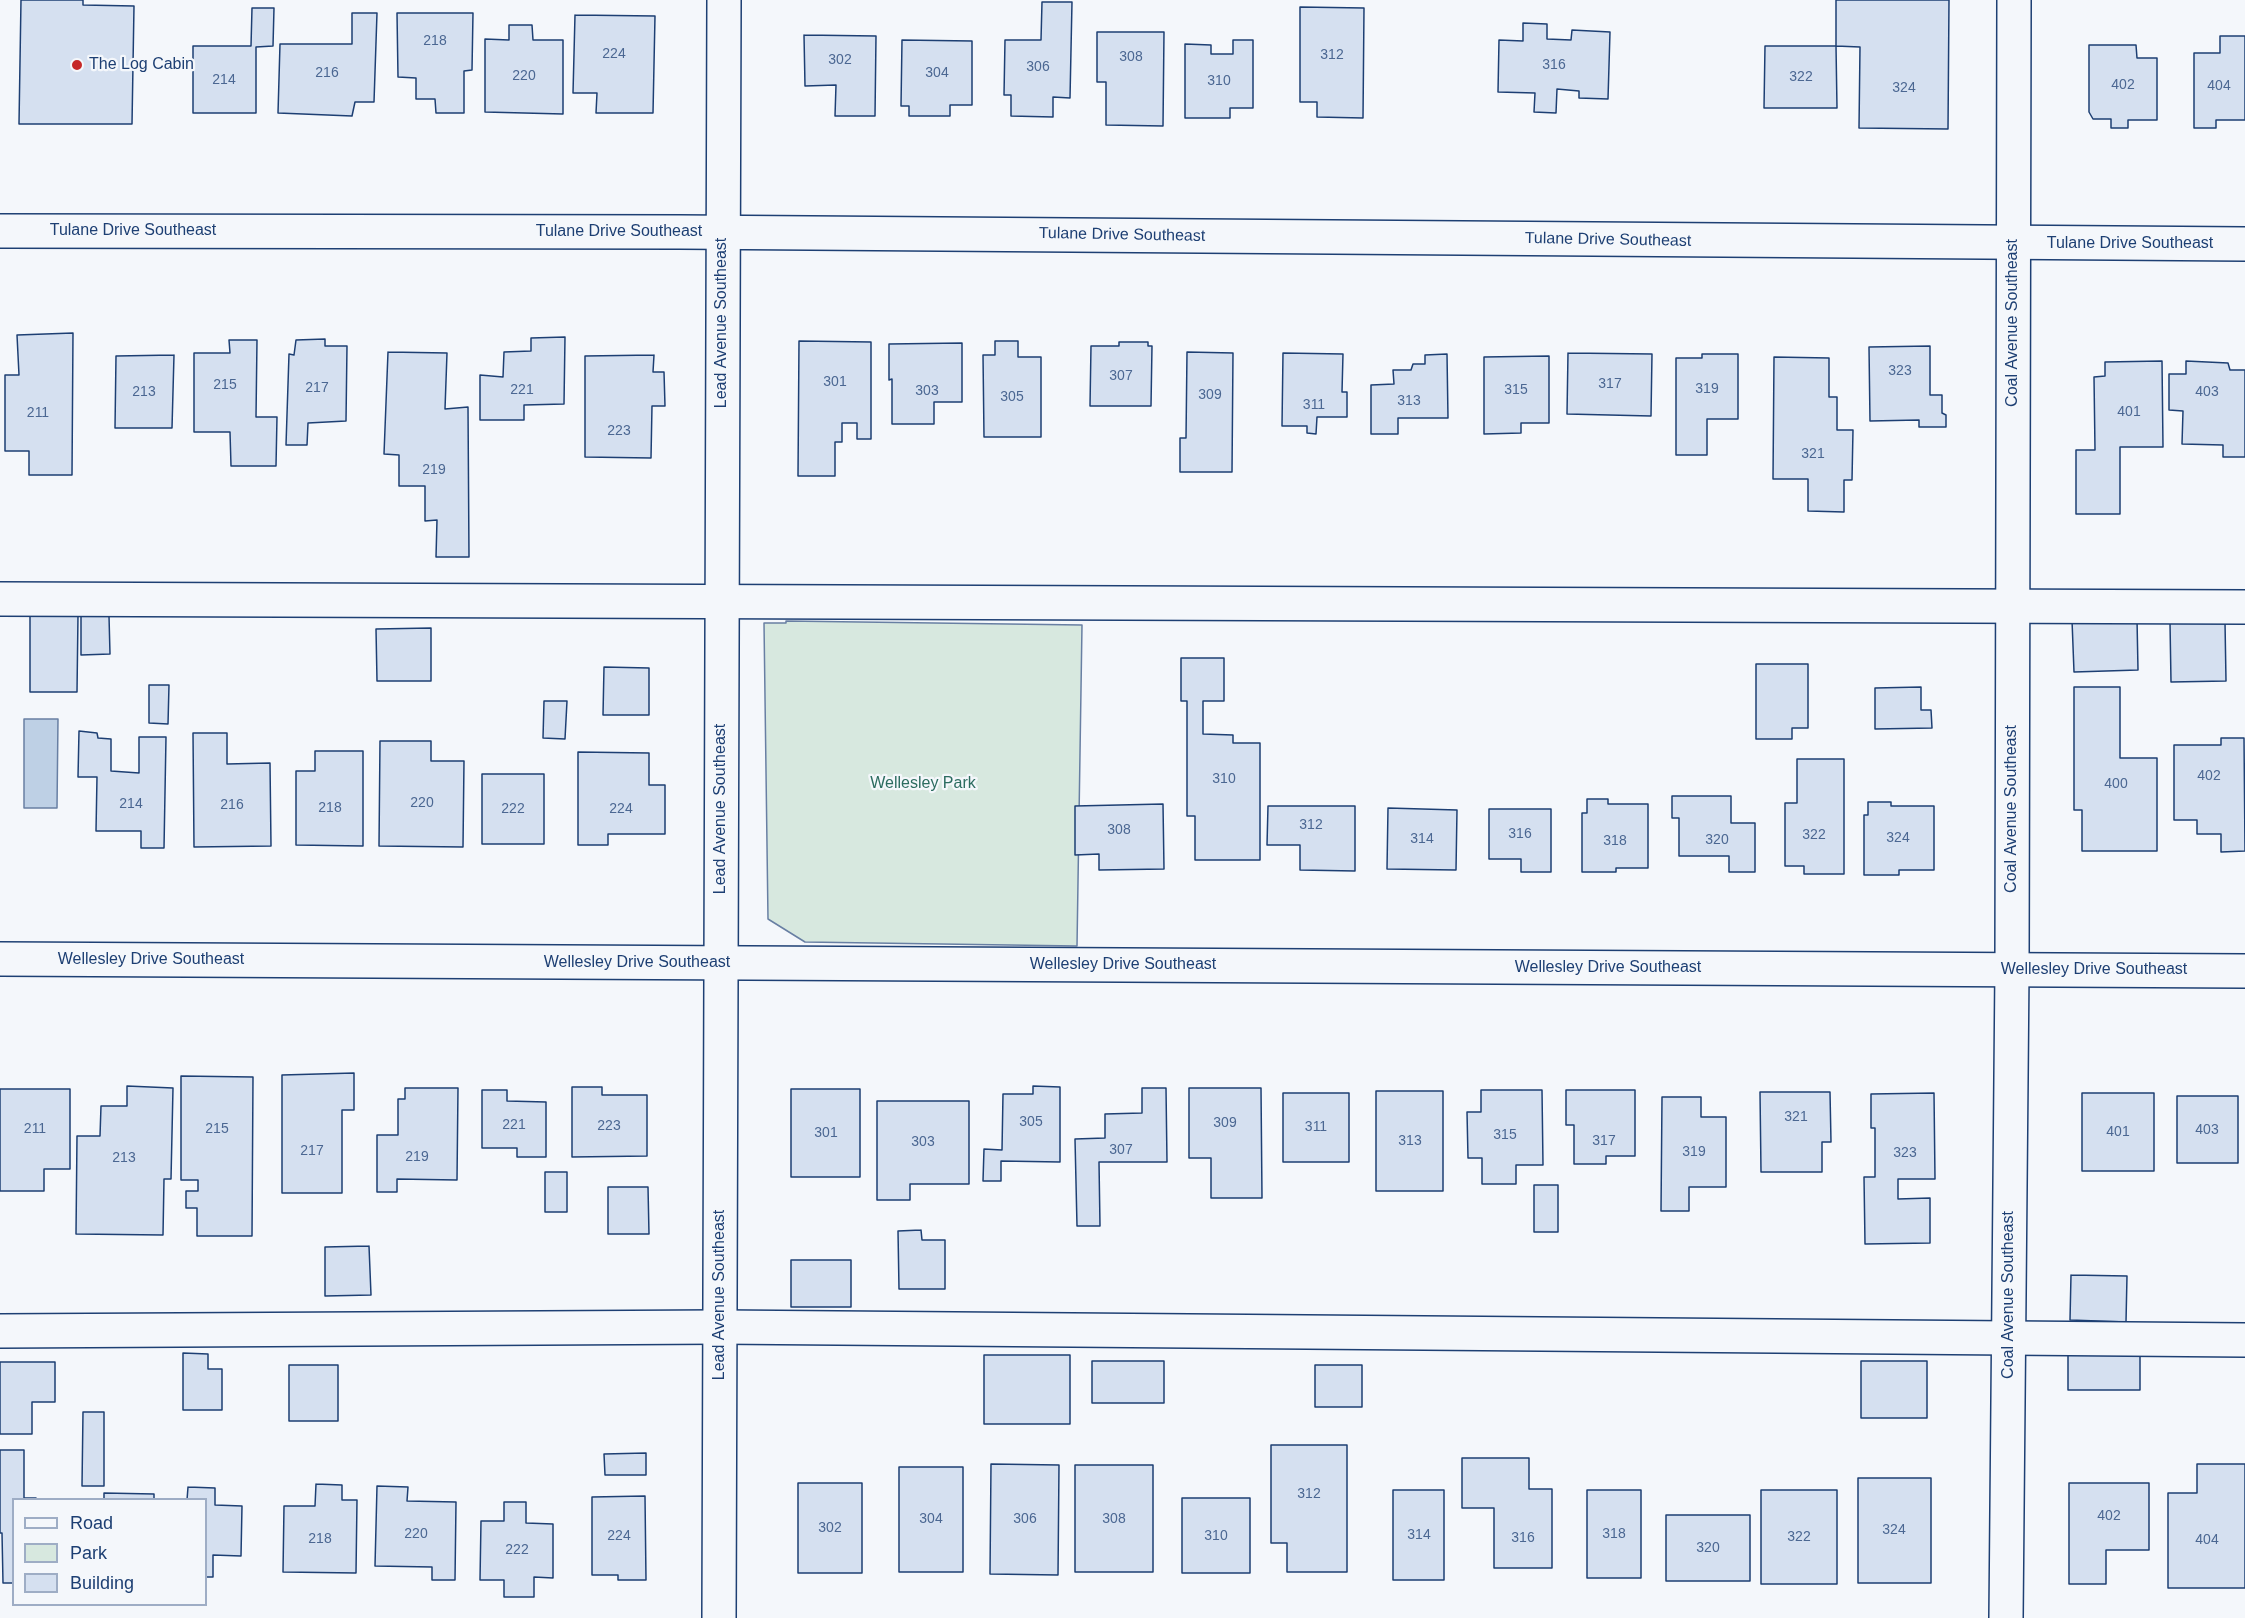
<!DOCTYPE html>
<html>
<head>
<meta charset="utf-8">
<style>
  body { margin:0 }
  #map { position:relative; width:2245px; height:1618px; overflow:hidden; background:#f4f7fb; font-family:Helvetica,sans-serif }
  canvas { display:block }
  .legend { position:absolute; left:12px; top:1498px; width:195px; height:108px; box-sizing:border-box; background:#f4f7fb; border:2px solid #9eadc5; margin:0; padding:8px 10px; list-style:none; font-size:18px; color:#1d3f73 }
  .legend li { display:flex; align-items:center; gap:12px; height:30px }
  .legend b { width:30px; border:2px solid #9eadc5 }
</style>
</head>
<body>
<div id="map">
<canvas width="2245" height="1618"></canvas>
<ul class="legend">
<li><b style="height:8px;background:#f4f7fb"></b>Road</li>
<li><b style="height:16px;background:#d7e8df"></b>Park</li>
<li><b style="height:16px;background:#d5e0f0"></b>Building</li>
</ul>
</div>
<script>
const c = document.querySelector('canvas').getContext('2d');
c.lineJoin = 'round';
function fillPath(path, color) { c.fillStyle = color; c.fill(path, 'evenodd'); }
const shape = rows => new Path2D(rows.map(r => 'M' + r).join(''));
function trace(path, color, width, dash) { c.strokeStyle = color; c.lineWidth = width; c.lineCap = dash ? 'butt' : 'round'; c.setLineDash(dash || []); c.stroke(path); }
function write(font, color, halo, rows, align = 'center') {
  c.font = font + ' Helvetica,sans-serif'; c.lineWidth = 4.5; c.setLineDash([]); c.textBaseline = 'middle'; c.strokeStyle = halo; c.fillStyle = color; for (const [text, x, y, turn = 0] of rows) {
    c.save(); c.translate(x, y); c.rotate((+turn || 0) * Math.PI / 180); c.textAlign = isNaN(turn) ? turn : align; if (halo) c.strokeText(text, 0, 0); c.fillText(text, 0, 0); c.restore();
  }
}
const green = shape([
  [786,621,1082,625,1077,946,805,942,768,919,764,623,786,623,786,621]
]);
fillPath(green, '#d7e8df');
trace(green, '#687fa3', 1.5);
const water = shape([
  [24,719,58,719,57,808,24,808,24,719]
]);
fillPath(water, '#bed0e5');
trace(water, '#687fa3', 1.5);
const building = shape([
  [21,0,83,0,83,5,134,6,132,124,19,124,21,0],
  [1836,0,1949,0,1948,129,1859,128,1860,47,1836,46,1836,0],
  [1042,2,1072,2,1070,98,1053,97,1053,117,1011,116,1011,95,1004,95,1005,40,1041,40,1042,2],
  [1300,7,1364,8,1363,118,1317,117,1317,102,1300,102,1300,7],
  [252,8,274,8,273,46,256,47,256,113,193,113,193,46,251,46,252,8],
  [352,13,377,13,374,102,355,102,352,116,278,113,280,44,352,44,352,13],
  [397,13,473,13,472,70,464,71,464,113,436,113,435,99,416,99,416,78,398,77,397,13],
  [575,15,655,16,653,113,596,113,597,93,573,93,575,15],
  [1523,23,1547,24,1547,39,1571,40,1572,30,1610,32,1608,99,1579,98,1579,91,1557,89,1556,113,1534,112,1535,93,1498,92,1499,40,1523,41,1523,23],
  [509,25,532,25,533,40,563,40,563,114,485,112,485,39,509,40,509,25],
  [1097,32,1164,32,1163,126,1106,125,1106,82,1097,82,1097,32],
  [804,35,876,36,875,116,835,116,836,85,805,86,804,35],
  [2220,36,2245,36,2245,120,2216,120,2216,128,2194,128,2194,53,2220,53,2220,36],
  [902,40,972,41,972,105,950,105,950,116,909,116,909,106,901,106,902,40],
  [1233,40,1253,40,1253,108,1230,108,1230,118,1185,118,1185,44,1211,45,1211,54,1233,54,1233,40],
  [2089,45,2136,45,2137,58,2157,58,2157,120,2128,120,2128,128,2111,128,2111,119,2093,119,2089,112,2089,45],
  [1765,46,1836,46,1837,108,1764,108,1765,46],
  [73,333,72,475,29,475,29,451,5,451,5,375,19,375,17,335,73,333],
  [565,337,564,404,524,405,524,420,480,420,480,375,503,377,504,352,531,351,531,338,565,337],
  [325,339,325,346,347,346,346,421,308,423,307,445,286,445,289,354,294,355,296,340,325,339],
  [229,340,257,340,256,417,277,417,276,466,231,466,230,432,194,432,194,353,230,353,229,340],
  [799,341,871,342,871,439,857,439,857,423,842,423,842,442,835,442,835,476,798,476,799,341],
  [995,341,1018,341,1018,357,1041,357,1041,437,984,437,983,355,995,355,995,341],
  [1119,342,1148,342,1148,346,1152,346,1151,406,1090,406,1091,346,1119,346,1119,342],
  [962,343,962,402,934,402,934,424,892,424,892,379,889,380,889,344,962,343],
  [1930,346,1930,395,1942,395,1942,413,1946,415,1946,427,1919,427,1919,420,1870,421,1869,347,1930,346],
  [388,352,447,353,445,409,468,407,469,557,436,557,437,520,425,521,425,486,399,486,399,455,384,454,388,352],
  [1187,352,1233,353,1232,472,1180,472,1180,438,1186,438,1187,352],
  [1283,353,1343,354,1342,392,1347,392,1347,417,1317,417,1316,434,1307,433,1307,426,1282,426,1283,353],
  [1568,353,1652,354,1651,416,1567,414,1568,353],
  [1447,354,1448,418,1398,418,1398,434,1371,434,1371,385,1394,384,1393,370,1411,370,1413,364,1425,364,1425,355,1447,354],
  [1702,354,1738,354,1738,419,1707,419,1707,455,1676,455,1676,358,1702,358,1702,354],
  [174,355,172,428,115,428,116,356,174,355],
  [654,355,653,372,664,372,665,406,652,406,651,458,585,457,585,356,654,355],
  [1549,356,1549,423,1521,423,1521,433,1484,434,1484,357,1549,356],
  [1774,357,1829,358,1829,397,1837,397,1837,430,1853,430,1852,480,1844,480,1844,512,1808,511,1808,479,1773,479,1774,357],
  [2162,361,2163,447,2120,447,2120,514,2076,514,2076,450,2095,450,2094,377,2105,376,2105,362,2162,361],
  [2186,361,2228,363,2230,370,2245,370,2245,457,2223,457,2223,445,2182,444,2183,411,2169,410,2169,374,2186,374,2186,361],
  [30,615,78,615,77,692,30,692,30,615],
  [81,616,109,616,110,654,81,655,81,616],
  [2137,619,2138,670,2074,672,2072,620,2137,619],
  [2225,622,2226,681,2171,682,2170,623,2225,622],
  [431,628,431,681,377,681,376,629,431,628],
  [1181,658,1224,658,1224,701,1203,701,1203,734,1233,735,1233,743,1260,743,1260,860,1195,860,1195,816,1187,816,1187,701,1181,701,1181,658],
  [1756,664,1808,664,1808,728,1792,728,1792,739,1756,739,1756,664],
  [604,667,649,668,649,715,603,715,604,667],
  [149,685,169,685,168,724,149,723,149,685],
  [1921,687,1921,710,1931,710,1932,728,1875,729,1875,688,1921,687],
  [2074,687,2120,687,2120,758,2157,758,2157,851,2082,851,2082,810,2074,810,2074,687],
  [544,701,567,701,565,739,543,738,544,701],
  [79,731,97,733,98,738,111,739,111,771,139,773,139,737,166,737,164,848,141,848,141,831,96,831,97,777,78,777,79,731],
  [193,733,227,733,227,764,270,763,271,846,194,847,193,733],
  [2221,738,2244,738,2245,851,2221,852,2221,834,2197,834,2197,820,2174,820,2174,745,2221,745,2221,738],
  [380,741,431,741,431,761,464,761,463,847,379,846,380,741],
  [315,751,363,751,363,846,296,845,296,771,315,771,315,751],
  [578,752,649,753,649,785,665,785,665,834,608,834,608,845,578,845,578,752],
  [1797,759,1844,759,1844,874,1804,874,1804,866,1785,866,1785,803,1797,803,1797,759],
  [482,774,544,774,544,844,482,844,482,774],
  [1672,796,1731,796,1731,823,1755,823,1755,872,1729,872,1729,856,1679,856,1679,818,1672,818,1672,796],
  [1587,799,1608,799,1608,804,1648,804,1648,868,1616,868,1616,872,1582,872,1582,813,1587,813,1587,799],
  [1868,802,1891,802,1891,806,1934,806,1934,870,1899,870,1899,875,1864,875,1864,815,1868,815,1868,802],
  [1163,804,1164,869,1099,870,1099,854,1075,855,1075,806,1163,804],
  [1268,806,1355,806,1355,871,1300,870,1300,845,1267,845,1268,806],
  [1388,808,1457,810,1456,870,1387,869,1388,808],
  [1489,809,1551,809,1551,872,1521,872,1521,859,1489,859,1489,809],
  [354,1073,354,1110,342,1110,342,1193,282,1193,282,1075,354,1073],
  [181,1076,253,1077,252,1236,197,1236,197,1208,186,1208,186,1191,198,1191,198,1180,181,1180,181,1076],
  [127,1086,173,1088,171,1179,164,1179,163,1235,76,1234,77,1136,100,1136,101,1106,127,1106,127,1086],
  [1033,1086,1060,1087,1060,1162,1001,1161,1001,1181,983,1181,984,1149,1002,1150,1003,1094,1033,1094,1033,1086],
  [572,1087,602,1087,602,1095,647,1095,647,1156,572,1157,572,1087],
  [405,1088,458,1088,457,1180,397,1179,397,1192,377,1192,377,1135,398,1135,398,1099,405,1099,405,1088],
  [1142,1088,1166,1088,1167,1162,1099,1162,1100,1226,1077,1226,1075,1139,1105,1138,1105,1114,1142,1113,1142,1088],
  [1189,1088,1261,1088,1262,1198,1211,1198,1211,1158,1189,1158,1189,1088],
  [0,1089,70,1089,70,1169,44,1169,44,1191,0,1191,0,1089],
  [791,1089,860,1089,860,1177,791,1177,791,1089],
  [482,1090,507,1090,507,1101,546,1102,546,1157,517,1157,517,1148,482,1148,482,1090],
  [1481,1090,1542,1090,1543,1165,1516,1165,1516,1184,1482,1184,1482,1158,1468,1158,1467,1112,1481,1112,1481,1090],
  [1566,1090,1635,1090,1635,1156,1606,1156,1606,1164,1574,1164,1574,1125,1566,1125,1566,1090],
  [1376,1091,1443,1091,1443,1191,1376,1191,1376,1091],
  [1760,1092,1830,1092,1831,1142,1822,1142,1822,1172,1761,1172,1760,1092],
  [1283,1093,1349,1093,1349,1162,1283,1162,1283,1093],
  [1934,1093,1935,1179,1898,1179,1898,1199,1930,1198,1930,1243,1865,1244,1864,1177,1875,1177,1875,1128,1871,1128,1871,1094,1934,1093],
  [2082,1093,2154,1093,2154,1171,2082,1171,2082,1093],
  [2177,1096,2238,1096,2238,1163,2177,1163,2177,1096],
  [1662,1097,1701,1097,1701,1117,1726,1117,1726,1187,1689,1187,1689,1211,1661,1211,1662,1097],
  [877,1101,969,1101,969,1184,910,1184,910,1200,877,1200,877,1101],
  [545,1172,567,1172,567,1212,545,1212,545,1172],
  [1534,1185,1558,1185,1558,1232,1534,1232,1534,1185],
  [608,1187,648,1187,649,1234,608,1234,608,1187],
  [921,1230,922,1240,945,1240,945,1289,899,1289,898,1231,921,1230],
  [369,1246,371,1295,325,1296,325,1247,369,1246],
  [791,1260,851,1260,851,1307,791,1307,791,1260],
  [2071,1275,2127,1276,2126,1322,2070,1320,2071,1275],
  [183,1353,208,1354,208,1369,222,1369,222,1410,183,1410,183,1353],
  [984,1355,1070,1355,1070,1424,984,1424,984,1355],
  [2068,1355,2140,1355,2140,1390,2068,1390,2068,1355],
  [1092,1361,1164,1361,1164,1403,1092,1403,1092,1361],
  [1861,1361,1927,1361,1927,1418,1861,1418,1861,1361],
  [0,1362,55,1362,55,1402,32,1402,32,1434,0,1434,0,1362],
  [289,1365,338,1365,338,1421,289,1421,289,1365],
  [1315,1365,1362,1365,1362,1407,1315,1407,1315,1365],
  [83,1412,104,1412,104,1486,82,1486,83,1412],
  [1271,1445,1347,1445,1347,1572,1287,1572,1287,1543,1271,1543,1271,1445],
  [0,1450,24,1450,24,1498,36,1498,14,1500,14,1583,3,1583,2,1533,0,1533,0,1450],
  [646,1453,646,1475,605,1475,604,1454,646,1453],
  [1462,1458,1529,1458,1529,1489,1552,1489,1552,1568,1494,1568,1494,1508,1462,1508,1462,1458],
  [991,1464,1059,1465,1058,1575,990,1574,991,1464],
  [2197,1464,2245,1464,2245,1588,2168,1588,2168,1493,2197,1493,2197,1464],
  [1075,1465,1153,1465,1153,1572,1075,1572,1075,1465],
  [899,1467,963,1467,963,1572,899,1572,899,1467],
  [1858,1478,1931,1478,1931,1583,1858,1583,1858,1478],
  [798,1483,862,1483,862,1573,798,1573,798,1483],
  [2069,1483,2149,1483,2149,1550,2106,1550,2106,1584,2069,1584,2069,1483],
  [316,1484,342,1485,342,1500,357,1500,356,1573,283,1572,284,1506,315,1506,316,1484],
  [377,1486,408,1487,407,1501,456,1502,455,1580,432,1580,432,1567,375,1566,377,1486],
  [188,1487,215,1488,215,1505,242,1506,241,1556,213,1555,213,1577,206,1577,206,1500,187,1500,188,1487],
  [1393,1490,1444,1490,1444,1580,1393,1580,1393,1490],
  [1587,1490,1641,1490,1641,1578,1587,1578,1587,1490],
  [1761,1490,1837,1490,1837,1584,1761,1584,1761,1490],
  [104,1493,154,1494,154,1500,104,1500,104,1493],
  [645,1496,646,1580,618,1580,618,1575,592,1575,592,1497,645,1496],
  [1182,1498,1250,1498,1250,1573,1182,1573,1182,1498],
  [504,1502,526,1502,526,1523,553,1524,553,1578,534,1577,534,1597,504,1597,504,1580,480,1580,481,1521,504,1521,504,1502],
  [1666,1515,1750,1515,1750,1581,1666,1581,1666,1515]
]);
fillPath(building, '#d5e0f0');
trace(building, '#1d3f73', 1.5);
const minor = shape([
  [0,231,680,232,2245,244],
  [0,599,2245,607],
  [0,959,2245,971],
  [0,1331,720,1327,2245,1340]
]);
const major = shape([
  [719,1618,724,0],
  [2006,1618,2012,969,2014,0]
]);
trace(minor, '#1d3f73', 36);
trace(major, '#1d3f73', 36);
trace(minor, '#f4f7fb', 33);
trace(major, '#f4f7fb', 33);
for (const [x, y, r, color] of [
  [77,65,6,"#c62828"]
]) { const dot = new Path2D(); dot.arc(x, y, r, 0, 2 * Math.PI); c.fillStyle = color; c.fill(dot); trace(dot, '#f4f7fb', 2); }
write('14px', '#4b6792', null, [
  ["218",435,41],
  ["224",614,54],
  ["312",1332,55],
  ["308",1131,57],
  ["302",840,60],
  ["316",1554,65],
  ["306",1038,67],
  ["216",327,73],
  ["304",937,73],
  ["220",524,76],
  ["322",1801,77],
  ["214",224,80],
  ["310",1219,81],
  ["402",2123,85],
  ["404",2219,86],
  ["324",1904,88],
  ["323",1900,371],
  ["307",1121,376],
  ["301",835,382],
  ["317",1610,384],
  ["215",225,385],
  ["217",317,388],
  ["319",1707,389],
  ["221",522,390],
  ["315",1516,390],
  ["303",927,391],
  ["213",144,392],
  ["403",2207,392],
  ["309",1210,395],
  ["305",1012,397],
  ["313",1409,401],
  ["311",1314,405],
  ["401",2129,412],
  ["211",38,413],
  ["223",619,431],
  ["321",1813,454],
  ["219",434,470],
  ["402",2209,776],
  ["310",1224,779],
  ["400",2116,784],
  ["220",422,803],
  ["214",131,804],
  ["216",232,805],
  ["218",330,808],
  ["222",513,809],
  ["224",621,809],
  ["312",1311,825],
  ["308",1119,830],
  ["316",1520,834],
  ["322",1814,835],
  ["324",1898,838],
  ["314",1422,839],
  ["320",1717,840],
  ["318",1615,841],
  ["321",1796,1117],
  ["305",1031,1122],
  ["309",1225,1123],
  ["221",514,1125],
  ["223",609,1126],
  ["311",1316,1127],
  ["211",35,1129],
  ["215",217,1129],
  ["403",2207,1130],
  ["401",2118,1132],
  ["301",826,1133],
  ["315",1505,1135],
  ["313",1410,1141],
  ["317",1604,1141],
  ["303",923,1142],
  ["307",1121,1150],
  ["217",312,1151],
  ["319",1694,1152],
  ["323",1905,1153],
  ["219",417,1157],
  ["213",124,1158],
  ["312",1309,1494],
  ["402",2109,1516],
  ["304",931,1519],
  ["306",1025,1519],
  ["308",1114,1519],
  ["302",830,1528],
  ["324",1894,1530],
  ["220",416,1534],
  ["318",1614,1534],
  ["314",1419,1535],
  ["224",619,1536],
  ["310",1216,1536],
  ["322",1799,1537],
  ["316",1523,1538],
  ["218",320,1539],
  ["404",2207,1540],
  ["320",1708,1548],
  ["222",517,1550]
]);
write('16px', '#1d3f73', '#f4f7fb', [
  ["The Log Cabin",89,65]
], 'left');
write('16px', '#1d3f73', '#f4f7fb', [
  ["Tulane Drive Southeast",133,231],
  ["Tulane Drive Southeast",619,232],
  ["Tulane Drive Southeast",1122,235,1],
  ["Tulane Drive Southeast",1608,240,1],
  ["Tulane Drive Southeast",2130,244],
  ["Lead Avenue Southeast",722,323,-90],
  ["Coal Avenue Southeast",2013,323,-90],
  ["Lead Avenue Southeast",721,809,-90],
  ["Coal Avenue Southeast",2012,809,-90],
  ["Wellesley Drive Southeast",151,960],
  ["Wellesley Drive Southeast",637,963],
  ["Wellesley Drive Southeast",1123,965],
  ["Wellesley Drive Southeast",1608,968],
  ["Wellesley Drive Southeast",2094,970],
  ["Lead Avenue Southeast",720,1295,-90],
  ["Coal Avenue Southeast",2009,1295,-90]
]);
write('16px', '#2c6c60', '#f4f7fb', [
  ["Wellesley Park",923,784]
]);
</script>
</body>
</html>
